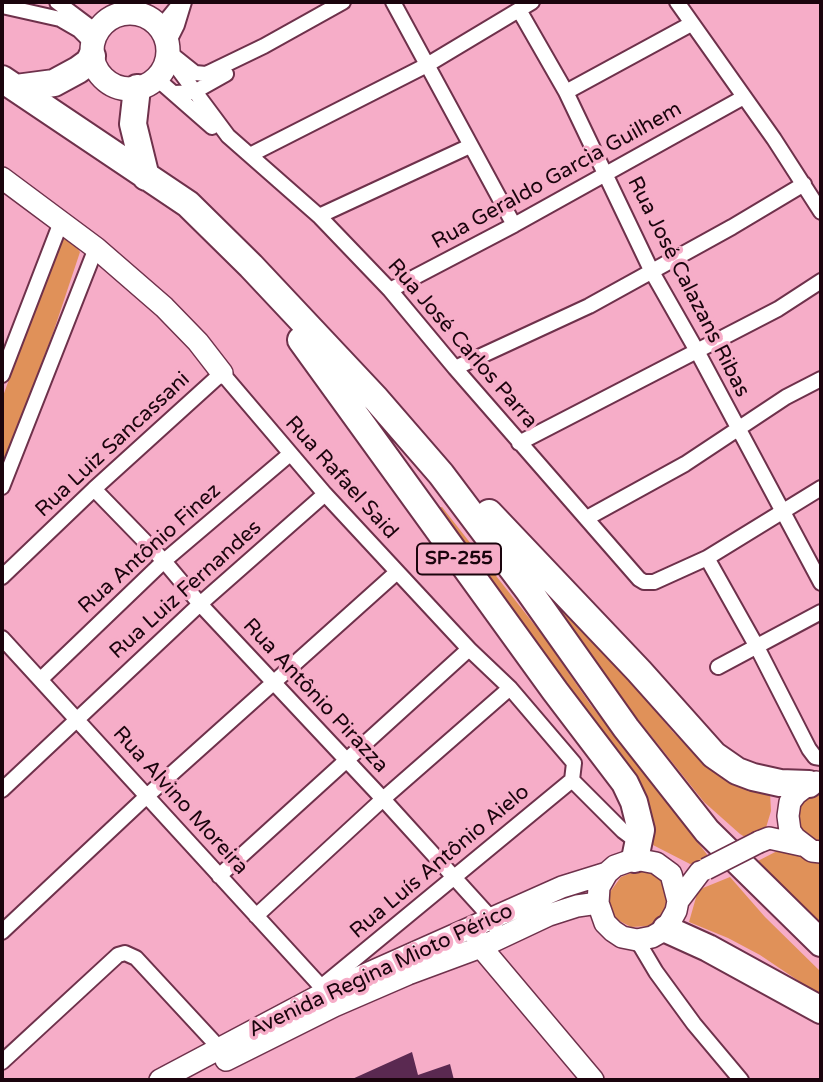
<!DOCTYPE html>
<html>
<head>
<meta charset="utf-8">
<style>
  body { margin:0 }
  #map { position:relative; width:823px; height:1082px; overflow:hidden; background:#f6adc8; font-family:"Varela Round",sans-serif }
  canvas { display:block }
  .frame { position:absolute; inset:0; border:4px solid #1a040d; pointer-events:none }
</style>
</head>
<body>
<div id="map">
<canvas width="823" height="1082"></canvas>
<div class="frame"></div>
</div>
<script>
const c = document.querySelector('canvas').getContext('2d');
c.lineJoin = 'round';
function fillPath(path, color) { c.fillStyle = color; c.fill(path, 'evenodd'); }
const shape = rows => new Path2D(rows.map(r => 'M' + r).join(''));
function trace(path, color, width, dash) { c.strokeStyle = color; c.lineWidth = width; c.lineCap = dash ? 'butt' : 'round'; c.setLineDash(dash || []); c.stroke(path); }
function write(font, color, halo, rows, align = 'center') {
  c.font = font + ' "Varela Round",sans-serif'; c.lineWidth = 7; c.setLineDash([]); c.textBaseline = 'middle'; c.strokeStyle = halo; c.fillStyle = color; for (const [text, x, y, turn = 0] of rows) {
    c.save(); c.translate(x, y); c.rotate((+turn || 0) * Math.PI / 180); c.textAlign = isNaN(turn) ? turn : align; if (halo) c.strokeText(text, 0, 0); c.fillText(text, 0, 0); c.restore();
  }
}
fillPath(shape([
  [70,238,80,252,53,333,2,469,2,399,53,255,61,240],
  [442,507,544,637,590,704,709,857,698,863,690,864,651,844,435,508],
  [524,567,597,641,673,732,700,758,770,793,771,811,765,831,748,839,740,834,704,802,624,702],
  [821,788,821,842,808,838,797,824,797,806],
  [781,849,821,861,821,929,754,863],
  [636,871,656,874,669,887,666,914,650,926,631,927,614,918,609,901,610,892,621,877],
  [730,877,765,917,821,972,821,996,760,955,728,938,689,922,697,894,703,888]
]), '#e09159');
fillPath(shape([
  [412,1052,418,1075,450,1064,454,1080,350,1080]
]), '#5a2951');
const street = shape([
  [57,2,97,32],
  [393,2,514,225],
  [677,2,774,139,821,212],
  [2,6,60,19,79,30,93,44],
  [519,10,566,92,652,272,697,351,821,583],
  [160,28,178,6],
  [167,45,177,25,184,2],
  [167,54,228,136,319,216,390,290,455,368,639,579,644,582,654,582,707,558,821,488],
  [175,57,195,73,206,74,264,46,343,2],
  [156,78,212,127],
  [566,92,691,24],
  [175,93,194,92,226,74],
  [250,155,427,65,532,2],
  [319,216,470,146],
  [390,290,514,225,744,97],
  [455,368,589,306,732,227,804,184],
  [2,375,61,222],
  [519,443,778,309,821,281],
  [2,487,96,248],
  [94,489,164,561,200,604,383,799,491,918,495,926],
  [587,518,685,464,786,397,821,379],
  [707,558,757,647,809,749,815,757,821,758],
  [2,577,94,489,222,373,325,494,469,649,510,688,574,763,572,780,321,987],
  [2,638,327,993],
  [718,667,821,612],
  [41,679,164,561,290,454],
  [572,780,623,831,639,843],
  [2,790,200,604,325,494],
  [219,876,469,649],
  [256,916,383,799,510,688],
  [2,932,148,795,397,572],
  [637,940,656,972,694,1024,741,1080],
  [2,1062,118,955,125,953,136,958,224,1053]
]);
const secondary = shape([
  [2,178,96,248,164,307,198,342,222,373],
  [816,782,809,784,796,794,790,802,788,816,790,831,795,838,812,851,821,852],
  [759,842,769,838,801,845],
  [635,859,656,863,671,874,678,901,676,911,666,929,652,937,637,940,622,937,613,931,605,923,598,903,599,887,607,873,615,866,635,859],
  [678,901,700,872],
  [476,935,481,947,593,1080],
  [226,1060,334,1006,408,974,481,947,549,915,577,906,598,903],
  [160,1080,326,992,562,887,607,873]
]);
const primary = shape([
  '92 51a38 38 0 1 1 76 0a38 38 0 1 1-76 0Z'
]);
const highway = shape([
  [2,79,188,204,251,266,376,399,441,474,529,591,626,728,707,831,821,943],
  [16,88,54,83,78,70,89,62,92,56],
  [137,88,133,124,146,177],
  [301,340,555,691,625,783,634,802,641,830,635,859],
  [489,513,639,671,714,755,737,771,753,777,780,783,809,784],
  [666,929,708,948,821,1010]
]);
trace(street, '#6e314b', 18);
trace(secondary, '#6e314b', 24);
trace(primary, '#6e314b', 26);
trace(highway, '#6e314b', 30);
trace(street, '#fff', 14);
trace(secondary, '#fff', 21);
trace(primary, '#fff', 23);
trace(highway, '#fff', 26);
const secondaryBridge = shape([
  [706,869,759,842]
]);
trace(secondaryBridge, '#6e314b', 24, []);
trace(secondaryBridge, '#fff', 21);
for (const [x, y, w] of [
  [459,559,84]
]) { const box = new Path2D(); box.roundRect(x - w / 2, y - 15.5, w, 31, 5); c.fillStyle = '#f6adc8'; c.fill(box); trace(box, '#1a040d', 2); }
write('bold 19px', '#1a040d', null, [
  ["SP-255",459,559]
]);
write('21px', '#1a040d', '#f6adc8', [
  ["Rua Geraldo Garcia Guilhem",557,176,-29],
  ["Rua José Calazans Ribas",688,287,63],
  ["Rua José Carlos Parra",462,344,49],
  ["Rua Luiz Sancassani",113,445,-43],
  ["Rua Rafael Said",341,478,48],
  ["Rua Antônio Finez",150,549,-42],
  ["Rua Luiz Fernandes",186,590,-42],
  ["Rua Antônio Pirazza",315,696,47],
  ["Rua Alvino Moreira",180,801,48],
  ["Rua Luís Antônio Aielo",440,862,-40],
  ["Avenida Regina Mioto Périco",381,971,-25]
]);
</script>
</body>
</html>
